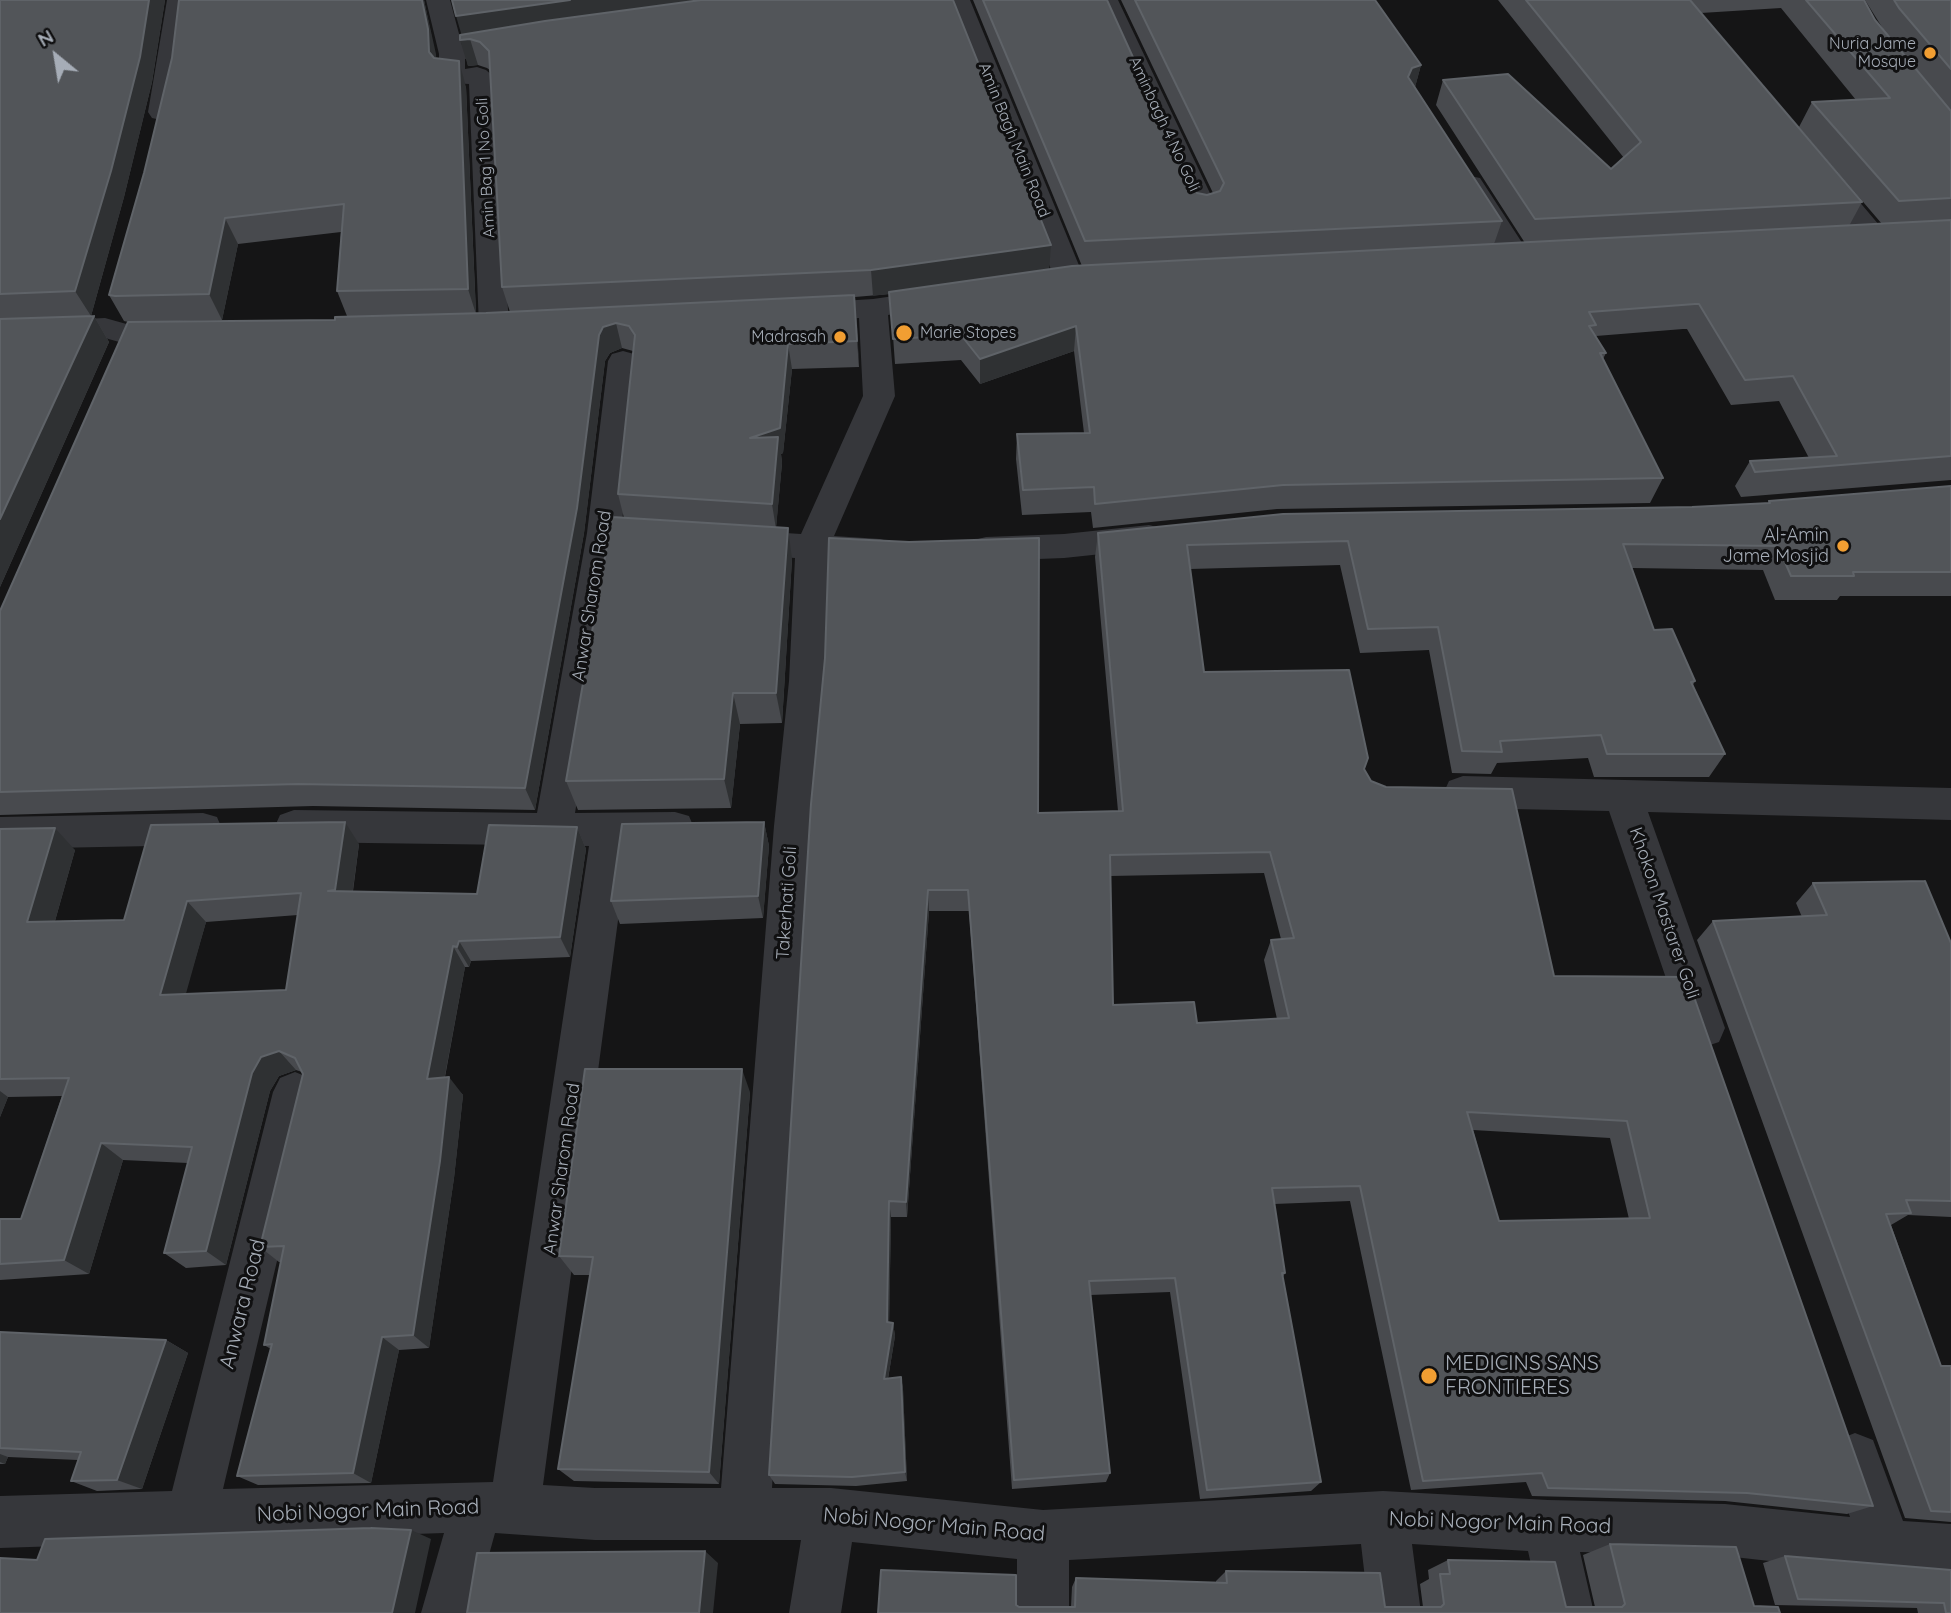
<!DOCTYPE html>
<html>
<head>
<meta charset="utf-8">
<style>
  body { margin:0 }
  #map { position:relative; width:1951px; height:1613px; overflow:hidden; background:#151516; font-family:Quicksand,sans-serif }
  canvas { display:block }
  .north { position:absolute; left:21px; top:21px; width:70px; height:70px; -webkit-text-stroke:5px #101011; paint-order:stroke; rotate:330deg; font-size:19px; font-weight:700; line-height:28px; text-align:center; color:#a6adb7 }
  .north::after { content:''; display:block; margin:auto; width:24px; height:32px; background:#a6adb7; clip-path:polygon(50% 0,100% 100%,50% 72%,0 100%) }
</style>
</head>
<body>
<div id="map">
<canvas width="1951" height="1613"></canvas>
<div class="north">N</div>
</div>
<script>
const c = document.querySelector('canvas').getContext('2d');
c.lineJoin = 'round';
const shape = rows => new Path2D(rows.map(r => 'M' + r).join(''));
function fillPath(path, color) { c.fillStyle = color; c.fill(path, 'evenodd'); }
function trace(path, color, width, dash) { c.strokeStyle = color; c.lineWidth = width; c.lineCap = dash ? 'butt' : 'round'; c.setLineDash(dash || []); c.stroke(path); }
function write(font, color, halo, rows, align = 'center') {
  c.font = font + ' Quicksand,sans-serif'; c.lineWidth = 6; c.setLineDash([]); c.textBaseline = 'middle'; c.strokeStyle = halo; c.fillStyle = color; for (const [text, x, y, turn = 0] of rows) {
    c.save(); c.translate(x, y); c.rotate((+turn || 0) * Math.PI / 180); c.textAlign = isNaN(turn) ? turn : align; if (halo) c.strokeText(text, 0, 0); c.fillText(text, 0, 0); c.restore();
  }
}
fillPath(shape([
  [167,0,191,0,174,112,170,118,161,120,152,118,148,112,167,0],
  [426,0,450,0,462,45,516,36,525,38,528,43,525,48,465,59,465,69,477,67,486,70,494,77,509,326,505,333,494,336,483,333,479,326,469,84,450,83,443,81,439,76,439,54,426,0],
  [946,0,970,0,1085,280,1080,286,1070,289,1060,286,1055,280,946,0],
  [1094,0,1118,0,1218,210,1214,216,1204,218,1194,216,1190,210,1094,0],
  [1820,165,1830,167,1885,232,1889,238,1885,244,1875,247,1865,244,1810,179,1806,173,1810,167,1820,165],
  [1470,176,1480,178,1532,258,1528,264,1518,267,1508,264,1504,258,1456,184,1460,178,1470,176],
  [943,289,953,291,958,298,953,305,888,315,895,396,834,536,880,539,892,542,897,551,892,560,880,563,829,560,825,681,812,826,772,1488,831,1488,1043,1510,1383,1491,1548,1500,1725,1504,1850,1517,1830,1458,1837,1440,1855,1433,1873,1440,1903,1521,1951,1524,1951,1576,1814,1566,1725,1556,1580,1552,1594,1613,1542,1613,1528,1551,1412,1544,1421,1613,1369,1613,1361,1544,1069,1560,1069,1613,1017,1613,1017,1559,852,1542,841,1613,789,1613,801,1540,595,1540,495,1533,473,1613,421,1613,444,1533,0,1548,0,1496,172,1491,273,1092,280,1078,295,1072,310,1078,317,1092,223,1489,493,1482,589,846,294,842,280,837,275,826,280,815,294,810,537,813,587,533,608,361,612,354,623,351,634,354,638,361,621,533,575,813,675,812,689,816,694,828,689,840,675,844,628,845,543,1485,595,1488,721,1488,774,826,789,681,795,558,738,554,726,551,721,542,726,533,738,530,801,534,863,396,859,318,805,321,794,318,790,311,794,304,873,299,943,289],
  [105,318,130,325,175,324,186,327,190,334,186,341,175,344,130,345,105,338,0,343,0,323,105,318],
  [1149,525,1161,528,1166,537,1161,546,1149,549,1064,558,986,561,974,558,969,549,974,540,986,537,1064,534,1149,525],
  [1463,776,1951,788,1951,820,1648,812,1725,1028,1719,1042,1704,1047,1689,1042,1683,1028,1609,811,1463,808,1449,803,1444,792,1449,781,1463,776],
  [203,813,217,817,222,829,217,841,203,845,0,849,0,817,203,813]
]), '#36373b');
fillPath(shape([
  [0,0,165,0,152,82,124,197,91,316,94,316,109,342,0,587],
  [179,0,424,0,436,58,466,87,476,313,510,312,502,287,491,71,487,68,478,65,468,66,462,35,1049,269,1082,266,973,0,1107,0,1191,185,1197,193,1207,195,1213,193,1121,0,1375,0,1421,65,1415,87,1502,221,1494,244,1525,243,1436,105,1443,80,1611,169,1624,158,1498,0,1864,0,1875,20,1885,32,1865,0,1951,0,1951,480,1741,497,1735,486,1750,461,1809,458,1779,401,1731,405,1687,329,1683,329,1596,336,1606,353,1603,359,1663,478,1650,503,1277,509,1093,528,1091,512,1022,515,1016,459,1017,434,1084,433,1074,351,980,384,961,360,895,364,890,294,855,297,859,367,792,369,783,453,781,454,782,463,776,527,792,559,782,723,740,724,731,808,578,810,566,781,624,518,618,494,633,351,622,348,610,353,605,361,584,533,535,810,313,806,0,815,0,611,128,322,124,321,109,295,144,173,172,58],
  [1781,8,1856,100,1812,102,1799,127,1882,224,1849,226,1862,202,1701,13],
  [341,232,337,291,347,316,335,320,178,321,222,320,238,244],
  [1951,486,1951,596,1840,596,1837,600,1775,600,1763,570,1632,568,1654,630,1695,681,1693,685,1725,754,1709,777,1594,777,1588,758,1497,763,1491,774,1452,773,1429,650,1360,653,1340,565,1190,569,1204,672,1364,769,1371,781,1554,976,1873,1506,1847,1514,1725,1501,1532,1496,1526,1482,1411,1490,1350,1201,1274,1204,1285,1273,1283,1277,1321,1482,1311,1491,1200,1499,1170,1292,1090,1295,1110,1473,1106,1482,1012,1489,969,911,929,911,907,1217,891,1217,889,1323,893,1323,895,1336,888,1379,901,1377,903,1389,907,1481,856,1486,775,1484,769,1475,811,804,1038,813,1118,811,1095,557,1098,533,1692,507,1768,503,1769,501],
  [1264,873,1281,939,1271,940,1264,960,1277,1019,1197,1023,1113,1005,1110,876],
  [1473,1130,1610,1138,1629,1219,1499,1221],
  [764,822,769,846,763,918,620,924,611,901],
  [577,827,586,849,570,957,471,961,469,967,465,967,445,1077,463,1095,454,1178,429,1348,399,1350,371,1483,258,1485,237,1476,271,1349,264,1345,281,1262,279,1262,260,1247,303,1074,302,1072,296,1070,279,1076,270,1091,226,1265,186,1268,164,1253,188,1163,123,1160,89,1274,0,1280,0,1219,21,1219,62,1096,8,1097,0,1117,0,829,75,850,55,921,124,920,359,844,353,891,477,894],
  [298,915,286,990,185,994,206,922],
  [1813,883,1951,943,1951,1217,1908,1215,1891,1225,1941,1366,1951,1366,1951,1522,1905,1518,1697,940,1713,921,1802,917,1796,903],
  [750,1092,719,1484,574,1481,558,1469,590,1275,574,1275,559,1256],
  [0,1332,166,1340,188,1353,142,1489,97,1491,71,1481,78,1460,8,1457,5,1464,0,1464],
  [1610,1544,1754,1606,1778,1607,878,1613,1016,1605,1019,1607,1071,1607,1072,1587,1076,1578,1216,1583,1216,1581,1226,1571,1385,1607,1423,1607,1420,1584,1429,1579,1428,1570,1448,1560,1566,1607,1595,1607,1583,1555],
  [1785,1556,1951,1570,1951,1613,1918,1613,1917,1608,1775,1605,1763,1563]
]), '#484a4e');
fillPath(shape([
  [149,0,165,0,152,82,124,197,91,316,75,291],
  [422,0,424,0,436,54,437,78,429,52],
  [570,0,751,0,470,39,478,65,468,66,460,40,463,40,456,16],
  [459,61,466,87,476,314,468,289],
  [1421,65,1414,91,1408,77,1412,68],
  [225,218,238,244,222,320,209,294],
  [1051,245,1049,271,873,296,871,270],
  [854,295,857,321,859,367,857,341],
  [94,316,109,342,0,587,0,519],
  [616,323,622,348,610,353,605,361,584,533,535,810,525,788,599,335,603,327],
  [1076,326,1074,351,980,384,980,359],
  [788,344,792,369,783,453,781,454,782,463,776,529,772,504,750,438],
  [788,528,792,559,782,723,776,693],
  [733,693,740,724,731,808,724,779],
  [345,822,359,844,350,911,335,890],
  [764,822,769,846,763,918,758,896],
  [577,827,586,849,570,957,560,937],
  [55,828,75,850,49,942,27,922],
  [928,890,929,911,907,1217,906,1202],
  [187,901,206,922,180,1015,160,995],
  [459,941,471,961,469,967,457,947],
  [453,946,465,967,441,1097,427,1079],
  [279,1051,296,1070,279,1076,270,1091,226,1265,206,1251,252,1073,261,1057],
  [742,1069,750,1092,719,1484,709,1472],
  [449,1077,463,1095,454,1178,429,1348,413,1335],
  [0,1091,8,1097,0,1117],
  [101,1143,123,1160,89,1274,64,1260],
  [889,1201,891,1217,889,1335,887,1322],
  [893,1323,895,1336,886,1390,884,1379],
  [382,1337,399,1350,371,1483,353,1473],
  [166,1340,188,1353,142,1489,117,1480],
  [901,1377,903,1389,907,1481,905,1472],
  [0,1454,8,1457,5,1464,0,1462],
  [411,1530,431,1539,415,1613,392,1613],
  [705,1551,718,1563,713,1613,699,1613]
]), '#2f3133');
const building = shape([
  [0,0,149,0,140,57,111,171,75,291,0,294,0,0],
  [179,0,422,0,428,29,429,52,434,58,459,61,468,289,337,291,344,204,225,218,209,294,115,296,109,295,144,173,172,58,179,0],
  [452,0,570,0,456,16,452,0],
  [701,0,953,0,1051,245,871,270,502,287,489,51,480,42,470,39,460,40,460,35,545,21,701,0],
  [983,0,1107,0,1191,185,1197,193,1207,195,1220,191,1224,183,1135,0,1375,0,1421,65,1412,68,1408,77,1502,221,1085,241,983,0],
  [1526,0,1690,0,1862,202,1535,219,1443,80,1508,74,1611,169,1641,142,1526,0],
  [1806,0,1864,0,1875,20,1951,111,1951,198,1899,201,1812,102,1890,98,1806,0],
  [1894,0,1951,0,1951,69,1899,8,1894,0],
  [1951,220,1951,456,1755,472,1750,461,1837,456,1793,376,1745,380,1699,304,1695,304,1589,312,1596,325,1589,326,1606,353,1600,353,1663,478,1283,485,1095,504,1094,487,1023,490,1017,434,1090,433,1076,326,980,359,961,335,893,339,889,292,1072,266,1951,220],
  [854,295,857,341,788,344,780,428,750,438,778,437,772,504,618,494,635,335,629,326,616,323,603,327,599,335,577,508,525,788,298,784,0,792,0,611,128,322,335,320,335,317,486,313,854,295],
  [94,316,0,519,0,319,94,316],
  [1951,486,1951,572,1853,572,1854,576,1791,576,1778,546,1623,544,1654,630,1672,629,1695,681,1691,682,1725,754,1607,754,1601,735,1500,741,1502,752,1462,751,1438,627,1368,629,1348,541,1187,545,1204,672,1349,670,1368,758,1364,769,1371,781,1386,787,1512,789,1554,976,1687,977,1873,1506,1747,1493,1548,1488,1542,1473,1423,1481,1360,1186,1272,1188,1285,1273,1282,1273,1321,1482,1207,1490,1175,1278,1089,1281,1110,1473,1014,1480,968,890,928,890,906,1202,889,1201,887,1322,893,1323,884,1379,901,1377,905,1472,852,1477,769,1475,811,804,825,658,829,538,909,542,1039,538,1038,813,1123,811,1098,533,1283,514,1692,507,1770,503,1769,501,1951,486],
  [1270,852,1294,938,1271,940,1289,1018,1197,1023,1194,1002,1113,1005,1110,855,1270,852],
  [1467,1112,1627,1121,1650,1218,1499,1221,1467,1112],
  [612,517,788,528,776,693,733,693,724,779,566,781,612,517],
  [345,822,335,890,328,891,477,894,489,825,577,827,560,937,459,941,457,947,453,946,427,1079,449,1077,440,1161,413,1335,382,1337,353,1473,237,1476,272,1344,264,1345,284,1246,260,1247,303,1074,295,1058,279,1051,261,1057,252,1073,206,1251,164,1253,192,1147,101,1143,64,1260,0,1264,0,1219,21,1219,69,1078,0,1079,0,829,55,828,27,922,124,920,151,825,345,822],
  [301,893,286,990,160,995,187,901,301,893],
  [764,822,758,896,611,901,622,824,764,822],
  [1925,881,1951,943,1951,1201,1906,1200,1911,1213,1886,1214,1941,1366,1951,1366,1951,1512,1931,1511,1713,921,1827,915,1813,883,1925,881],
  [585,1069,742,1069,709,1472,558,1469,593,1257,559,1256,585,1069],
  [0,1332,166,1340,117,1480,71,1481,81,1452,0,1448,0,1332],
  [371,1528,411,1530,392,1613,0,1613,0,1558,37,1560,45,1539,371,1528],
  [1610,1544,1736,1547,1754,1606,1778,1607,1780,1613,878,1613,881,1570,1016,1575,1016,1605,1019,1607,1075,1607,1076,1578,1227,1583,1226,1571,1380,1573,1385,1607,1441,1607,1444,1604,1440,1574,1450,1574,1448,1560,1555,1562,1566,1607,1622,1607,1625,1604,1610,1544],
  [705,1551,699,1613,467,1613,477,1553,705,1551],
  [1785,1556,1951,1570,1951,1613,1946,1613,1944,1603,1798,1599,1785,1556]
]);
fillPath(building, '#525559');
trace(building, '#5f6368', 2);
for (const [x, y, r, color] of [
  [1930,53,7,"#f19e32"],
  [904,333,9,"#f19e32"],
  [840,337,7,"#f19e32"],
  [1843,546,7,"#f19e32"],
  [1429,1376,9,"#f19e32"]
]) { const dot = new Path2D(); dot.arc(x, y, r, 0, 2 * Math.PI); c.fillStyle = color; c.fill(dot); trace(dot, '#101011', 2.5); }
write('16px', '#a6adb7', '#101011', [
  ["Nuria Jame",1916,44],
  ["Mosque",1916,62],
  ["Marie Stopes",920,333,"left"],
  ["Madrasah",826,337]
], 'right');
write('16px', '#a6adb7', '#101011', [
  ["Aminbagh 4 No Goli",1164,124,65],
  ["Amin Bagh Main Road",1014,140,68],
  ["Amin Bag 1 No Goli",486,168,-93]
]);
write('18px', '#a6adb7', '#101011', [
  ["Al-Amin",1829,536],
  ["Jame Mosjid",1829,557]
], 'right');
write('18px', '#a6adb7', '#101011', [
  ["Anwar Sharom Road",592,596,-81],
  ["Takerhati Goli",787,903,-86],
  ["Khokon Mastarer Goli",1664,913,71],
  ["Anwar Sharom Road",562,1169,-82]
]);
write('21px', '#a6adb7', '#101011', [
  ["Anwara Road",243,1304,-76],
  ["Nobi Nogor Main Road",368,1511,-2],
  ["Nobi Nogor Main Road",1500,1523,2],
  ["Nobi Nogor Main Road",934,1525,5]
]);
write('21px', '#a6adb7', '#101011', [
  ["MEDICINS SANS",1445,1364],
  ["FRONTIERES",1445,1388]
], 'left');
</script>
</body>
</html>
